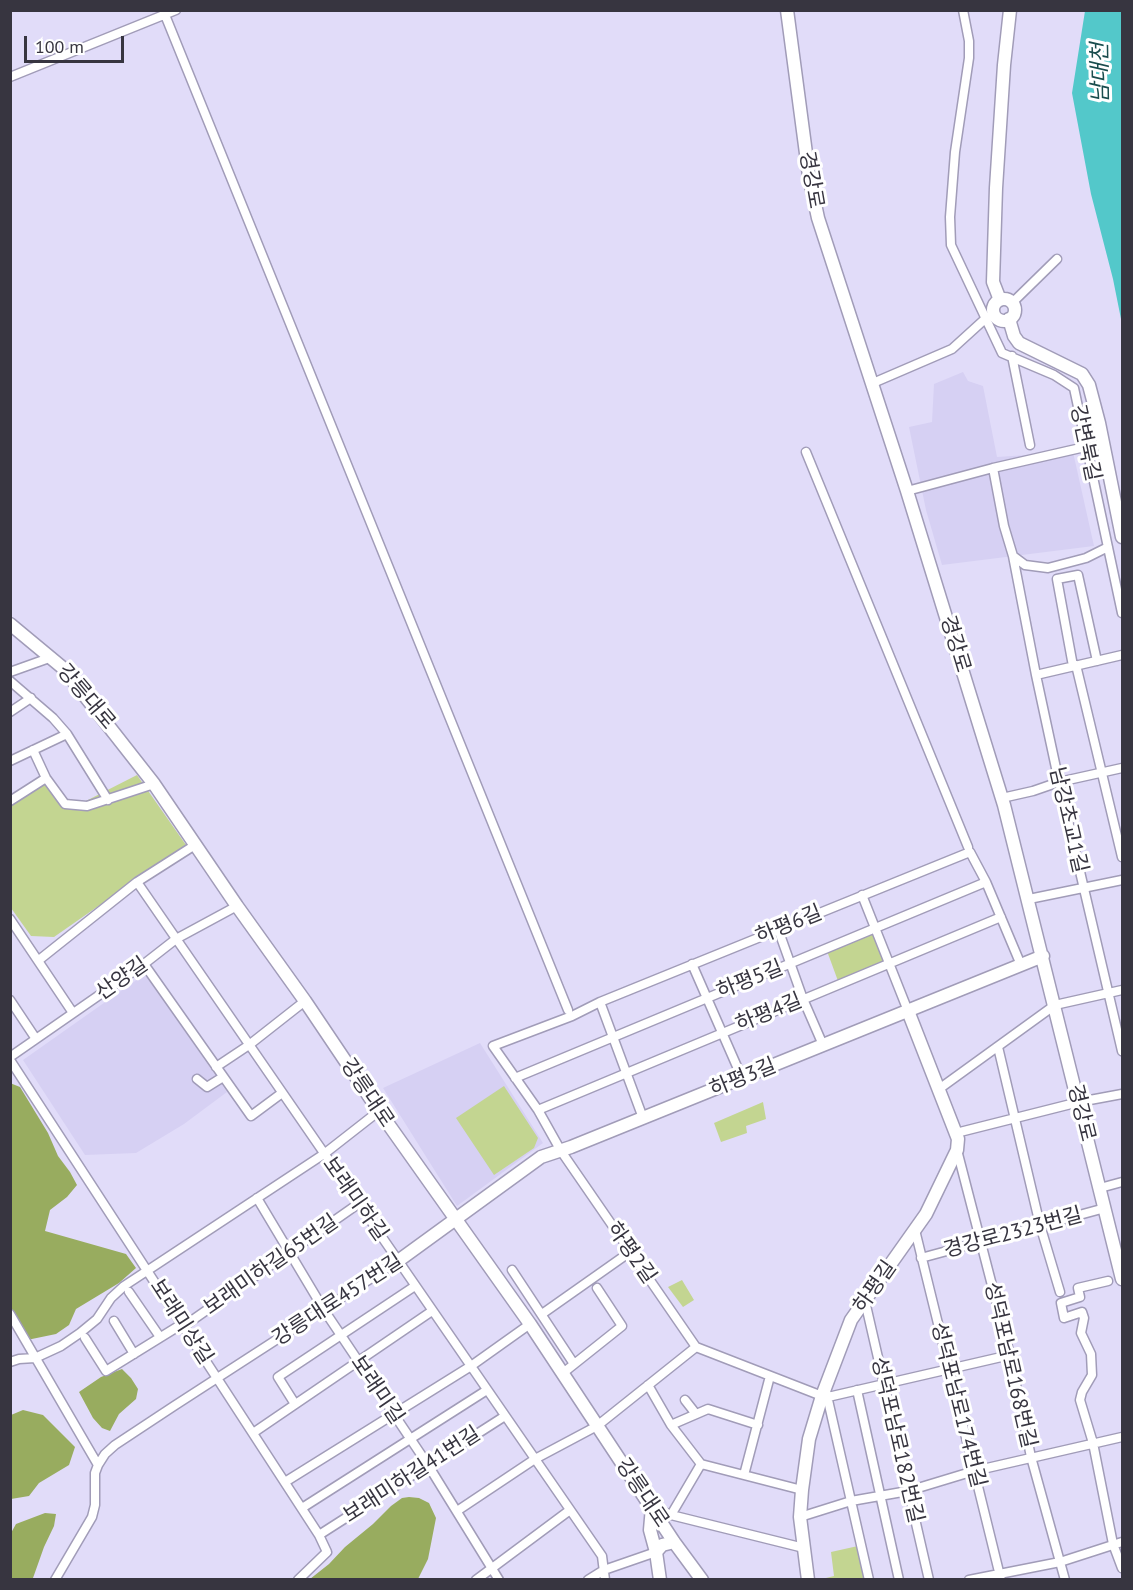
<!DOCTYPE html>
<html>
<head>
<meta charset="utf-8">
<style>
  body { margin:0 }
  #map { position:relative; width:1133px; height:1590px; overflow:hidden; background:#e1dcf9; font-family:"PT Sans",sans-serif }
  canvas { display:block }
  .frame { position:absolute; inset:0; border:12px solid #373540; pointer-events:none }
  .scale { position:absolute; left:24px; top:36px; width:100px; height:27px; box-sizing:border-box; border:3px solid #373540; border-top:0; padding-left:8px; font-size:18px; line-height:21px; white-space:nowrap; color:#373540; -webkit-text-stroke:4px #fff; paint-order:stroke }
</style>
</head>
<body>
<div id="map">
<canvas width="1133" height="1590"></canvas>
<div class="frame"></div>
<div class="scale">100 m</div>
</div>
<script>
const c = document.querySelector('canvas').getContext('2d');
c.lineJoin = 'round';
function fillPath(path, color) { c.fillStyle = color; c.fill(path, 'evenodd'); }
const shape = rows => new Path2D(rows.map(r => 'M' + r).join(''));
function trace(path, color, width, dash) { c.strokeStyle = color; c.lineWidth = width; c.lineCap = dash ? 'butt' : 'round'; c.setLineDash(dash || []); c.stroke(path); }
function write(font, color, halo, rows, align = 'center') {
  c.font = font + ' "PT Sans","Noto Sans KR",sans-serif'; c.lineWidth = 6; c.setLineDash([]); c.textBaseline = 'middle'; c.strokeStyle = halo; c.fillStyle = color; for (const [text, x, y, turn = 0] of rows) {
    c.save(); c.translate(x, y); c.rotate((+turn || 0) * Math.PI / 180); c.textAlign = isNaN(turn) ? turn : align; if (halo) c.strokeText(text, 0, 0); c.fillText(text, 0, 0); c.restore();
  }
}
fillPath(shape([
  [963,372,968,381,983,386,997,457,1073,452,1094,546,942,565,926,510,909,427,932,422,934,384],
  [145,974,227,1092,184,1124,136,1153,85,1155,23,1060],
  [480,1043,543,1143,457,1206,383,1088]
]), '#d6d0f3');
fillPath(shape([
  [137,775,186,845,54,937,31,936,11,908,10,805,47,780,65,801,84,802],
  [873,932,886,962,838,981,827,951],
  [504,1086,538,1138,534,1148,494,1175,456,1118],
  [763,1102,766,1119,746,1126,747,1133,721,1142,714,1123],
  [682,1280,694,1300,683,1307,668,1287],
  [858,1546,866,1579,818,1580,834,1576,831,1552]
]), '#c3d591');
fillPath(shape([
  [10,1083,20,1087,48,1133,58,1156,70,1172,77,1185,67,1197,50,1210,45,1231,126,1254,136,1268,119,1283,76,1309,69,1325,56,1334,27,1340,11,1312],
  [122,1369,131,1378,138,1389,136,1399,119,1414,110,1431,102,1428,93,1418,79,1392,101,1377],
  [23,1410,43,1415,75,1447,69,1465,39,1483,29,1496,11,1499,11,1415],
  [409,1497,419,1498,429,1503,436,1518,428,1559,418,1579,310,1579,329,1564,345,1547,373,1524,391,1506,402,1498],
  [45,1513,56,1514,54,1526,44,1547,33,1578,11,1579,11,1533,16,1524]
]), '#98ac5f');
fillPath(shape([
  [1085,11,1122,11,1122,324,1113,279,1091,194,1072,93]
]), '#53c8ca');
const street = shape([
  [163,10,568,1010],
  [963,10,969,41,969,58,955,152,950,217,951,245,1002,353,1054,375,1074,388,1122,613],
  [10,77,176,10],
  [1012,303,1057,259],
  [1012,356,1030,445],
  [873,383,952,349,985,319,994,314],
  [806,452,968,847],
  [993,468,1004,526,1013,556,1025,565,1048,568,1086,558,1108,547],
  [907,491,993,468,1085,447],
  [1013,556,1036,675],
  [1122,655,1036,675,1059,782,1122,1051],
  [1076,665,1122,857],
  [1073,666,1057,579,1078,575,1097,661],
  [10,672,52,657],
  [10,681,53,718,67,734,108,800],
  [10,712,31,698],
  [33,750,46,778,65,804,87,806,154,784],
  [10,761,67,734],
  [1002,798,1033,791,1059,782,1122,768],
  [10,801,46,778],
  [137,882,602,1556,605,1580],
  [862,895,908,1011],
  [1029,899,1122,880],
  [10,919,73,1013],
  [778,929,803,999,823,1045],
  [39,960,137,882,195,845],
  [144,964,251,1116,282,1093],
  [692,964,742,1078],
  [10,1000,36,1039],
  [600,1002,643,1118],
  [998,1047,1040,1225,1060,1292],
  [10,1057,144,964,176,939,237,906],
  [10,1060,319,1535,327,1552,298,1580],
  [216,1067,249,1045,305,1001],
  [515,1078,986,882],
  [197,1079,207,1087,223,1077],
  [939,1089,1055,1005,1122,990],
  [538,1110,1001,917],
  [956,1133,1079,1102,1122,1094],
  [957,1150,1010,1355,1031,1457,1065,1580],
  [1100,1188,1122,1182],
  [257,1198,324,1310,428,1465,499,1580],
  [915,1230,1001,1580],
  [921,1258,1105,1208],
  [512,1270,574,1364],
  [1108,1281,1078,1288,1080,1297,1061,1303,1064,1318,1082,1312,1084,1318,1081,1333,1091,1354,1092,1375,1082,1392,1080,1400,1093,1443,1113,1544,1122,1568],
  [129,1292,160,1337],
  [865,1301,929,1580],
  [10,1314,98,1465],
  [542,1314,630,1252],
  [114,1321,134,1354],
  [184,1326,358,1204],
  [85,1338,106,1371,182,1324],
  [10,1362,19,1359,35,1358,61,1346,80,1333,97,1319,111,1298,124,1286,324,1154,379,1111],
  [563,1373,622,1326,597,1288],
  [648,1385,671,1425,701,1464,802,1490],
  [825,1387,869,1580],
  [857,1390,899,1580],
  [822,1396,696,1347,561,1151,538,1110,493,1046,572,1016,600,1002,970,852,986,882,1021,965],
  [828,1397,1010,1355],
  [685,1400,696,1414],
  [295,1404,278,1377,415,1286],
  [671,1425,708,1409,758,1425],
  [253,1433,432,1311],
  [744,1475,770,1376],
  [285,1482,471,1366,530,1324],
  [652,1507,671,1515,804,1548],
  [302,1508,487,1390],
  [457,1511,535,1459,597,1426,696,1347],
  [671,1515,701,1464],
  [800,1517,851,1501,908,1491,974,1471,1122,1437],
  [319,1535,505,1416],
  [55,1580,92,1517,95,1505,95,1473,98,1465,105,1454,115,1445,174,1406,398,1261],
  [476,1580,570,1510],
  [588,1580,604,1570,656,1552],
  [969,1580,1060,1562,1122,1542]
]);
const secondary = shape([
  [787,10,809,176,818,218,907,491,1004,805,1122,1279],
  '993 310a11 11 0 1 1 22 0a11 11 0 1 1-22 0Z',
  [1000,300,993,282,996,188,1004,65,1010,10],
  [1009,319,1014,336,1019,343,1082,374,1089,385,1099,423,1122,537],
  [10,624,63,668,154,784,237,906,305,1001,379,1111,530,1324,674,1542,702,1580],
  [398,1261,541,1157,571,1147,1043,956],
  [652,1507,650,1530,656,1552],
  [660,1580,656,1552,662,1545,674,1542],
  [808,1580,800,1517,802,1490,809,1439,822,1396,851,1320,926,1214,957,1150,958,1139,908,1011]
]);
trace(street, '#a19cb8', 11);
trace(secondary, '#a19cb8', 15);
trace(street, '#fff', 8);
trace(secondary, '#fff', 12);
write('21px', '#373540', '#fff', [
  ["경강로",811,180,80],
  ["강변북길",1085,443,78],
  ["경강로",955,644,73],
  ["강릉대로",86,697,50],
  ["남강초교1길",1068,820,77],
  ["하평6길",789,925,-22],
  ["산양길",122,979,-35],
  ["하평5길",750,980,-22],
  ["하평4길",769,1013,-22],
  ["하평3길",743,1078,-22],
  ["강릉대로",367,1093,56],
  ["경강로",1081,1113,76],
  ["보래미하길",355,1199,55],
  ["경강로2323번길",1013,1233,-15],
  ["하평2길",631,1253,55],
  ["보래미하길65번길",271,1265,-35],
  ["하평길",875,1287,-55],
  ["강릉대로457번길",338,1300,-33],
  ["보래미상길",181,1322,57],
  ["성덕포남로168번길",1010,1365,77],
  ["보래미길",377,1390,56],
  ["성덕포남로174번길",958,1405,76],
  ["성덕포남로182번길",897,1440,77],
  ["보래미하길41번길",412,1475,-33],
  ["강릉대로",642,1493,56]
]);
write('italic 22px', '#1a4d4e', '#fff', [
  ["남대천",1101,73,-91]
]);
</script>
</body>
</html>
